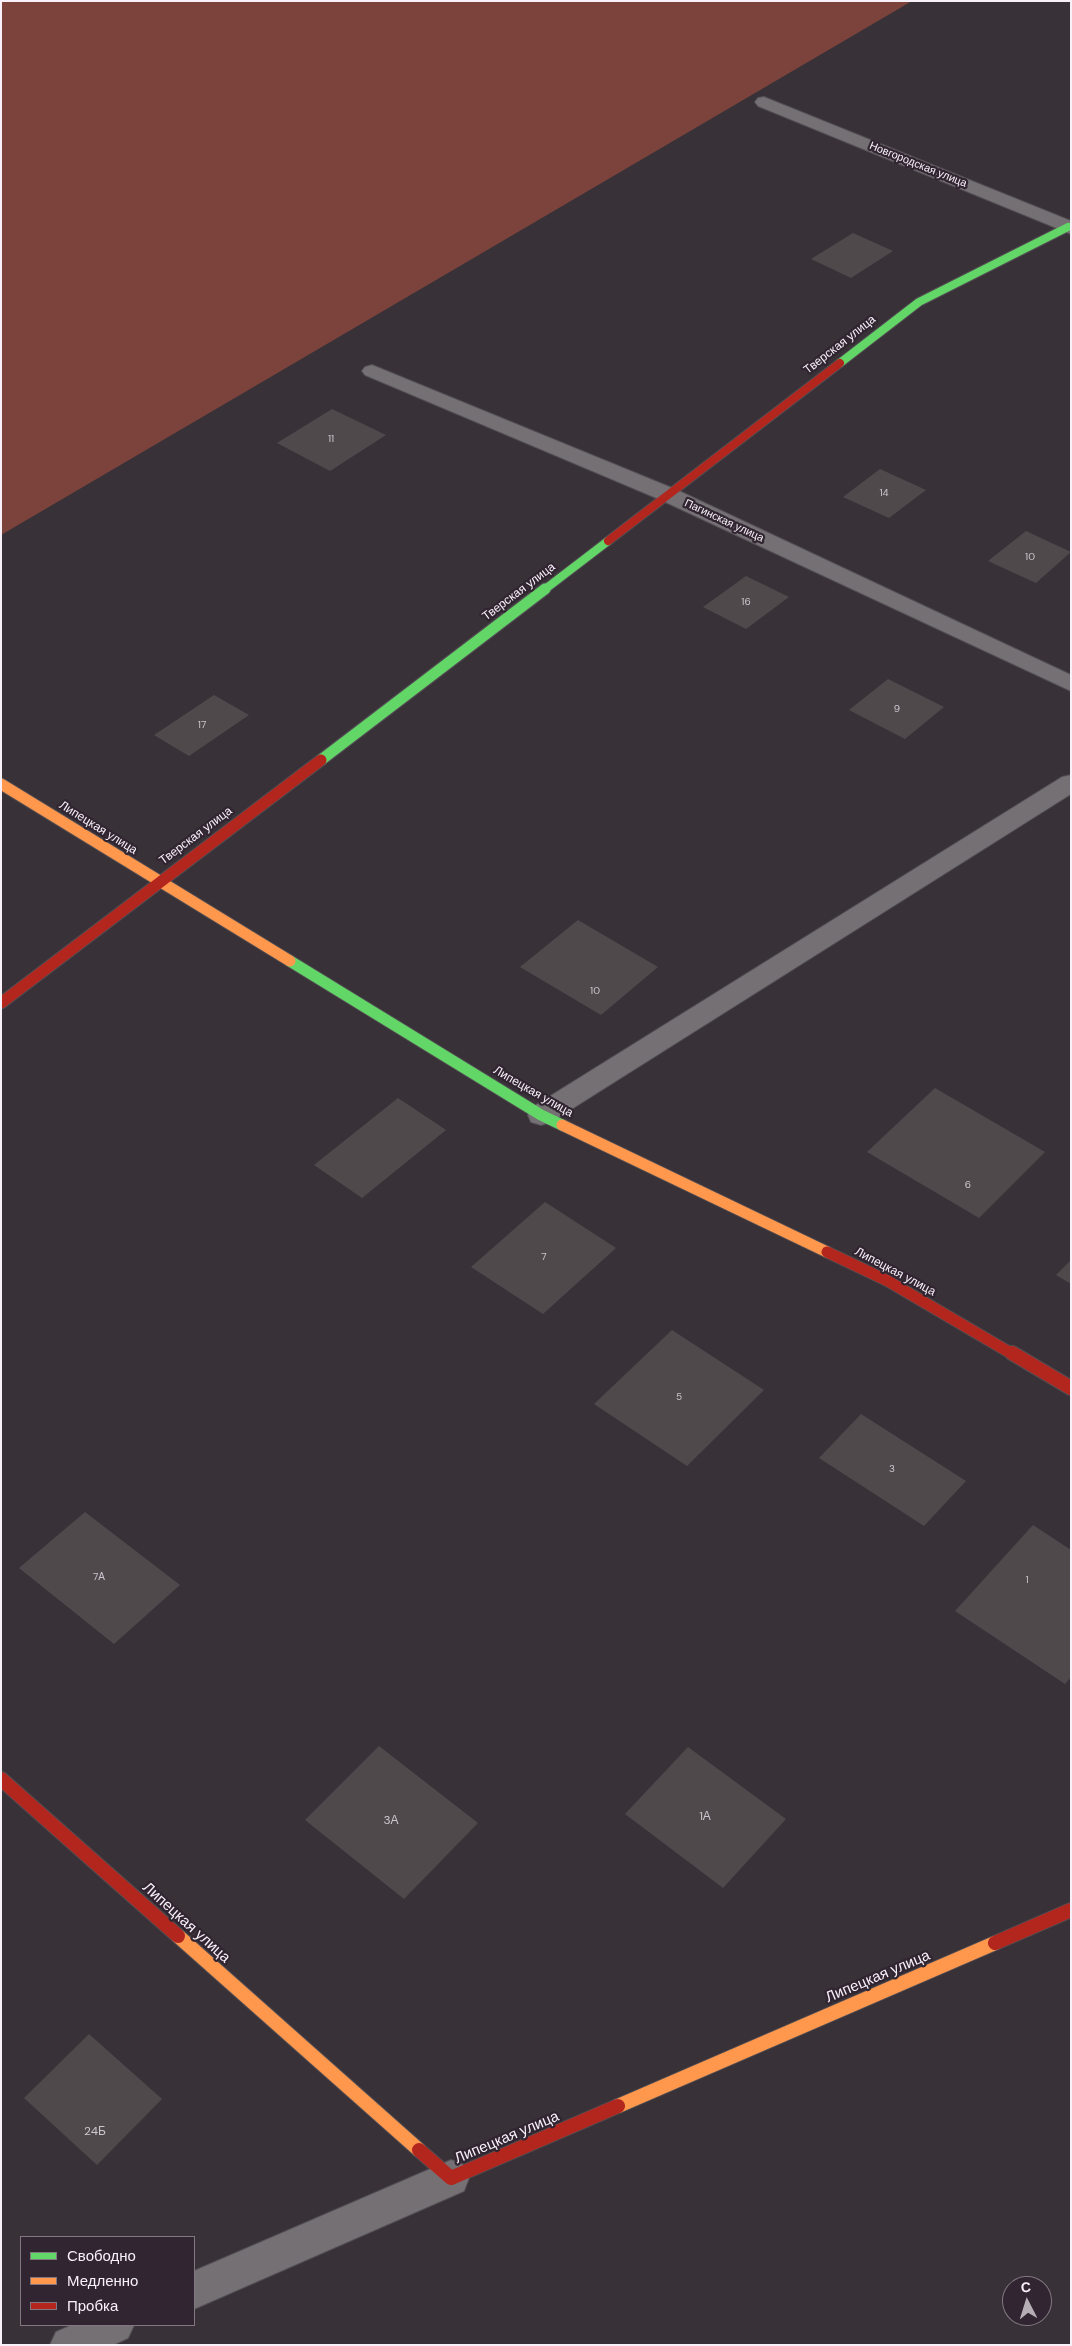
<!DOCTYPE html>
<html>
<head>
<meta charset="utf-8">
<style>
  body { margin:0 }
  #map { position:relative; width:1072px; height:2346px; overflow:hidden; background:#383238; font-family:"DM Sans",sans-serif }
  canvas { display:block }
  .frame { position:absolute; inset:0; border:2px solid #f8f1f9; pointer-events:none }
  .legend { position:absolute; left:20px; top:2236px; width:175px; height:90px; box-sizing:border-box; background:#302531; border:1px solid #807781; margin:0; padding:6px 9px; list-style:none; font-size:15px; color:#f8f1f9 }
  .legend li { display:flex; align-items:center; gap:10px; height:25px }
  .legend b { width:25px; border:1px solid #807781 }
  .north { position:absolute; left:1002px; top:2276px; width:50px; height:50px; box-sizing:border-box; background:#302531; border:1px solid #807781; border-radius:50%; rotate:355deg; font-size:14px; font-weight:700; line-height:20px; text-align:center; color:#f8f1f9 }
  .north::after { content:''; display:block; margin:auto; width:18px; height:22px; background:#b5aeb5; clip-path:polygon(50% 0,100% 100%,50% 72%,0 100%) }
</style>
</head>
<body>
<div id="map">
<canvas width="1072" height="2346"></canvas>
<div class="frame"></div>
<ul class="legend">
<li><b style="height:6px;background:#63d668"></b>Свободно</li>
<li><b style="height:6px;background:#ff974d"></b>Медленно</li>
<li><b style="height:6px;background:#b3261e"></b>Пробка</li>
</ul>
<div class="north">С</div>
</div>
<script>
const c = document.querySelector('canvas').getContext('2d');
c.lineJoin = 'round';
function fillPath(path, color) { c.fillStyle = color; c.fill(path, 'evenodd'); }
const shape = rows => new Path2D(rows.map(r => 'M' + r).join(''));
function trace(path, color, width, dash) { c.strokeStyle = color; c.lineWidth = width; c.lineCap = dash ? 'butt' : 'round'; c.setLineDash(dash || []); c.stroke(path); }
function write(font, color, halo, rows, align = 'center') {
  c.font = font + ' "DM Sans",sans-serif'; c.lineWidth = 4.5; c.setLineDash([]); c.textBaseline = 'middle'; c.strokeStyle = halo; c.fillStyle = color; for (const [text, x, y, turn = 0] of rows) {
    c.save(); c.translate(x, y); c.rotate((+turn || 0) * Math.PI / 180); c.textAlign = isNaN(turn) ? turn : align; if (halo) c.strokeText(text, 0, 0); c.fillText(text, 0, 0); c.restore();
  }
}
fillPath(shape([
  [1,1,912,1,1,535]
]), '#7c433c');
fillPath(shape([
  [853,233,893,251,851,278,811,259],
  [332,409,386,435,330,471,277,443],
  [880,469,926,490,889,518,843,497],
  [1026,531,1071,552,1036,583,988,561],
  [746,576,789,597,746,629,703,607],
  [888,679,944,707,905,739,849,710],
  [214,695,249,715,189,756,154,735],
  [578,920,658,967,601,1015,520,967],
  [935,1088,1045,1152,979,1218,867,1152],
  [398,1098,446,1130,362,1198,314,1165],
  [545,1202,616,1248,543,1314,471,1267],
  [1071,1260,1071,1284,1056,1275],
  [672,1330,764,1390,687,1466,594,1404],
  [861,1414,966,1481,924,1526,819,1458],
  [85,1512,180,1585,114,1644,19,1568],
  [1033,1525,1071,1550,1071,1677,1065,1684,955,1611],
  [379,1746,478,1823,404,1899,305,1820],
  [688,1747,786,1819,723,1888,625,1814],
  [89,2034,162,2099,97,2165,24,2098]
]), '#4f494c');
const street = shape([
  [764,97,1071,221,1071,234,758,106,755,102,758,98,764,97],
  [372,365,677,490,1071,675,1071,691,661,500,365,375,362,371,365,367,372,365],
  [1071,775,1071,794,551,1122,541,1125,531,1122,528,1115,531,1108,1062,777,1071,775],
  [451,2160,464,2165,469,2178,464,2191,194,2309,194,2271,451,2160],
  [72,2325,134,2325,128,2338,113,2345,50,2345,56,2332,72,2325]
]);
const fastFar1 = shape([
  [840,363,919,302,1068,227],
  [544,590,608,541]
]);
const fast = shape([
  [321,760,545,589],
  [290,961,541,1115,562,1125]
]);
const slowFar1 = shape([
  [1,784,290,961],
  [562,1125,827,1252]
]);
const slow = shape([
  [178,1936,419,2150],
  [618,2106,995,1943]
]);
const jamFar2 = shape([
  [608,541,840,363]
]);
const jamFar1 = shape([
  [1,1003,321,760],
  [827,1252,888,1281,1014,1355]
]);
const jam = shape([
  [1012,1353,1071,1388],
  [1,1779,178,1936],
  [995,1943,1071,1910],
  [419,2150,451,2178,618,2106]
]);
trace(street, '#534e53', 2);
trace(fastFar1, '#534e53', 10);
trace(fast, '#534e53', 13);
trace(slowFar1, '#534e53', 13);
trace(slow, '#534e53', 16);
trace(jamFar2, '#534e53', 10);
trace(jamFar1, '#534e53', 13);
trace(jam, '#534e53', 16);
fillPath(street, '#747074');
trace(fastFar1, '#63d668', 8);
trace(fast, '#63d668', 11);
trace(slowFar1, '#ff974d', 11);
trace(slow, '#ff974d', 14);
trace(jamFar2, '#b3261e', 8);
trace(jamFar1, '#b3261e', 11);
trace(jam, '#b3261e', 14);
write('10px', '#cec7ce', null, [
  ["11",331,439],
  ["14",884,493],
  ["10",1030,557],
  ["16",746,602],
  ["9",897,709],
  ["17",202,725],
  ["10",595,991],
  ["6",968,1185],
  ["7",544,1257],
  ["5",679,1397],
  ["3",892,1469],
  ["7А",99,1577],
  ["1",1027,1580]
]);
write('11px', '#f8f1f9', '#302531', [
  ["Новгородская улица",918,165,22],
  ["Пагинская улица",724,521,25]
]);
write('12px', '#f8f1f9', '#302531', [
  ["Тверская улица",840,345,-38],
  ["Тверская улица",519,592,-37],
  ["Липецкая улица",98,828,32],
  ["Тверская улица",196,836,-37],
  ["Липецкая улица",533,1092,30],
  ["Липецкая улица",895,1272,28]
]);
write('12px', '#cec7ce', null, [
  ["1А",705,1817],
  ["3А",391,1821],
  ["24Б",95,2132]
]);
write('15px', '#f8f1f9', '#302531', [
  ["Липецкая улица",186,1923,42],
  ["Липецкая улица",878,1977,-23],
  ["Липецкая улица",507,2138,-23]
]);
</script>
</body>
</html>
